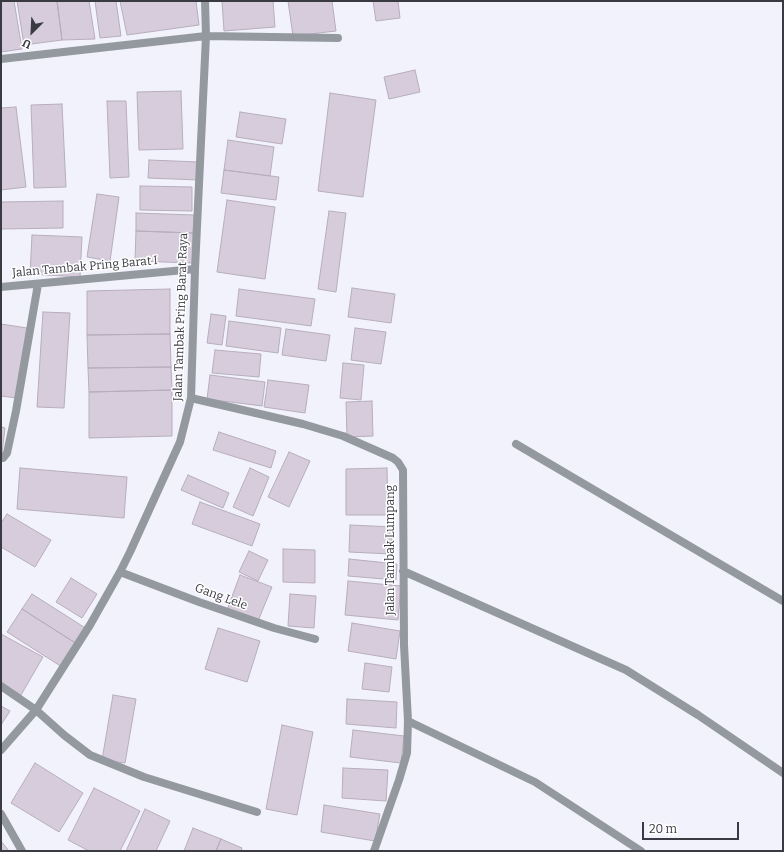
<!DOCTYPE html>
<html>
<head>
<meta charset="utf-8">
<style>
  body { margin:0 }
  #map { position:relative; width:784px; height:852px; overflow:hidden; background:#f1f2fc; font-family:Bitter,serif }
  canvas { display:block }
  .frame { position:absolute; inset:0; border:2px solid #3a3b42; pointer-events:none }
  .north { position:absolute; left:12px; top:12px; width:40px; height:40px; -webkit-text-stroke:3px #fff; paint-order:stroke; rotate:204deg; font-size:11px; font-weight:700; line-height:16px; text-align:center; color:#3a3b42 }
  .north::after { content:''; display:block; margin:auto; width:14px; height:18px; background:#3a3b42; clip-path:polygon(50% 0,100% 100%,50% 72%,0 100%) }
  .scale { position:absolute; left:642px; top:822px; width:97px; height:18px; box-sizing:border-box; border:2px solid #3a3b42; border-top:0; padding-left:5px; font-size:12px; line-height:14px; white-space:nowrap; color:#3a3b42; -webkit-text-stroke:3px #fff; paint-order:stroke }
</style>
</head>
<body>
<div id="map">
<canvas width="784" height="852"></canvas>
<div class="frame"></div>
<div class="north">U</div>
<div class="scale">20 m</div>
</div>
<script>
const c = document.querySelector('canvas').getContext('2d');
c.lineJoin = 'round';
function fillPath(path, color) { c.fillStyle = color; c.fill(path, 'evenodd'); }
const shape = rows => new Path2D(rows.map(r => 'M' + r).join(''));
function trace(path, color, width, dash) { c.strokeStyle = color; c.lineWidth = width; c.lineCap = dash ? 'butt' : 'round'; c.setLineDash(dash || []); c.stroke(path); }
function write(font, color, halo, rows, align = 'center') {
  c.font = font + ' Bitter,serif'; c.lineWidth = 3; c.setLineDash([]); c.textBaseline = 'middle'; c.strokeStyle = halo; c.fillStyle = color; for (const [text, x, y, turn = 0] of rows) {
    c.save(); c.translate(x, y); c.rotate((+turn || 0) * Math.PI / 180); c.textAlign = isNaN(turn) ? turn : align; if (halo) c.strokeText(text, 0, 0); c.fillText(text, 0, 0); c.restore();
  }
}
const building = shape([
  [1,1,14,1,22,49,1,52,1,1],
  [17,1,57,1,62,40,24,45,17,1],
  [57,1,89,1,95,39,62,40,57,1],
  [95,1,116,1,121,36,100,38,95,1],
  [120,1,196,1,199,25,127,35,120,1],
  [222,1,273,1,275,27,224,31,222,1],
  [288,1,332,1,336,31,293,36,288,1],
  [373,1,398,1,400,18,376,21,373,1],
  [415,70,420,92,389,99,384,77,415,70],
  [181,91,183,149,139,150,137,92,181,91],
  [330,93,376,100,363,197,318,191,330,93],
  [107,101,126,101,129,177,110,178,107,101],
  [62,104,66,187,34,188,31,105,62,104],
  [16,107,26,187,1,190,1,108,16,107],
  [240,112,286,119,282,144,236,137,240,112],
  [228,140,274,147,270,176,224,170,228,140],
  [149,160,199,162,199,180,148,178,149,160],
  [224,170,279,177,276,200,221,193,224,170],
  [140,186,192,187,192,211,140,210,140,186],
  [97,194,119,197,110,261,87,257,97,194],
  [227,200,275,207,265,279,217,272,227,200],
  [63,201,63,228,1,229,1,202,63,201],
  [329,211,346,213,336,292,318,289,329,211],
  [136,213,194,215,193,233,136,231,136,213],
  [136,231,193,233,193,263,135,261,136,231],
  [32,235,82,237,80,277,30,274,32,235],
  [352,288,395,294,391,323,348,317,352,288],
  [170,289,170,334,87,335,87,291,170,289],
  [239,289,315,299,311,326,236,316,239,289],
  [43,312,70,313,64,408,37,407,43,312],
  [211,314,226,316,222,345,207,343,211,314],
  [229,321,281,328,278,353,226,346,229,321],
  [1,324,27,328,17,398,1,396,1,324],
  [355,328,386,332,381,364,351,360,355,328],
  [286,329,330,335,326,361,282,355,286,329],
  [170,334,171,367,88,368,87,335,170,334],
  [215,350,261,354,259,377,212,373,215,350],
  [343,363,364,365,361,400,340,398,343,363],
  [171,367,172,390,89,392,88,368,171,367],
  [210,375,265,382,262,406,207,399,210,375],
  [268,380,309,385,305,413,264,407,268,380],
  [172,390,172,436,89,438,89,392,172,390],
  [372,401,373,436,347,437,346,402,372,401],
  [1,427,5,428,2,453,1,453,1,427],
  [219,432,276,451,271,468,213,450,219,432],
  [289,452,310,461,289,507,268,497,289,452],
  [20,468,127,477,124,518,17,509,20,468],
  [250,468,269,477,253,516,233,507,250,468],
  [387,468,388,515,346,515,346,469,387,468],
  [188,475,229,493,223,508,181,490,188,475],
  [200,502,260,524,252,546,192,524,200,502],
  [7,514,51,540,35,567,1,547,1,523,7,514],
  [350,525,393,527,391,554,349,552,350,525],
  [283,549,315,550,315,583,283,582,283,549],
  [249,551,268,560,258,581,239,572,249,551],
  [349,559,397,564,396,580,348,576,349,559],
  [240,575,272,587,258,621,227,610,240,575],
  [71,578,97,594,82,618,56,602,71,578],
  [348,581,401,586,398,620,345,615,348,581],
  [32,594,87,629,77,644,22,609,32,594],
  [290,594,316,596,314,628,288,626,290,594],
  [22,609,77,644,62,667,7,632,22,609],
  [352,623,400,631,396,659,348,651,352,623],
  [218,628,260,641,247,682,205,669,218,628],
  [1,634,43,657,21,695,1,683,1,634],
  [365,663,392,667,389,692,362,689,365,663],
  [113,695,136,699,125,763,102,760,113,695],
  [347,699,397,702,396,728,346,724,347,699],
  [1,706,10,711,1,725,1,706],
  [282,725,313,732,297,815,266,809,282,725],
  [353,730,404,736,401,763,350,757,353,730],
  [35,763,83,793,59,832,11,803,35,763],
  [343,768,388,770,386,801,342,798,343,768],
  [94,788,140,811,120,851,89,851,68,840,94,788],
  [324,805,380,814,375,841,321,832,324,805],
  [145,809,170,821,156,851,126,851,145,809],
  [193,828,221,839,216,851,184,851,193,828],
  [221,839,242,848,241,851,216,851,221,839],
  [1,841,9,851,1,851,1,841]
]);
fillPath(building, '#d6ccdc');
trace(building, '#b7adbc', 1);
trace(shape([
  [1,59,206,36,338,38],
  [1,287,195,269],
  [191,398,303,424,343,436,393,458,398,462,403,470,404,645,408,721,407,753,399,780,374,851],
  [516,444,783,601],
  [1,458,3,458,7,453,16,411,38,284],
  [403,571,626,670,698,715,783,773],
  [120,572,199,602,274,628,315,639],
  [1,686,36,710,64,735,90,755,144,777,257,812],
  [408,721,535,782,641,851],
  [1,750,36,710,90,625,120,572,130,552,180,442,191,398,195,269,206,36,205,1],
  [1,814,22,851]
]), '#93999f', 8);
write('12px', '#3a3b42', '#fff', [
  ["Jalan Tambak Pring Barat I",85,267,-5],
  ["Jalan Tambak Pring Barat Raya",181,317,-88],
  ["Jalan Tambak Lumpang",391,550,-90],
  ["Gang Lele",221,597,20]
]);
</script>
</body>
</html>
